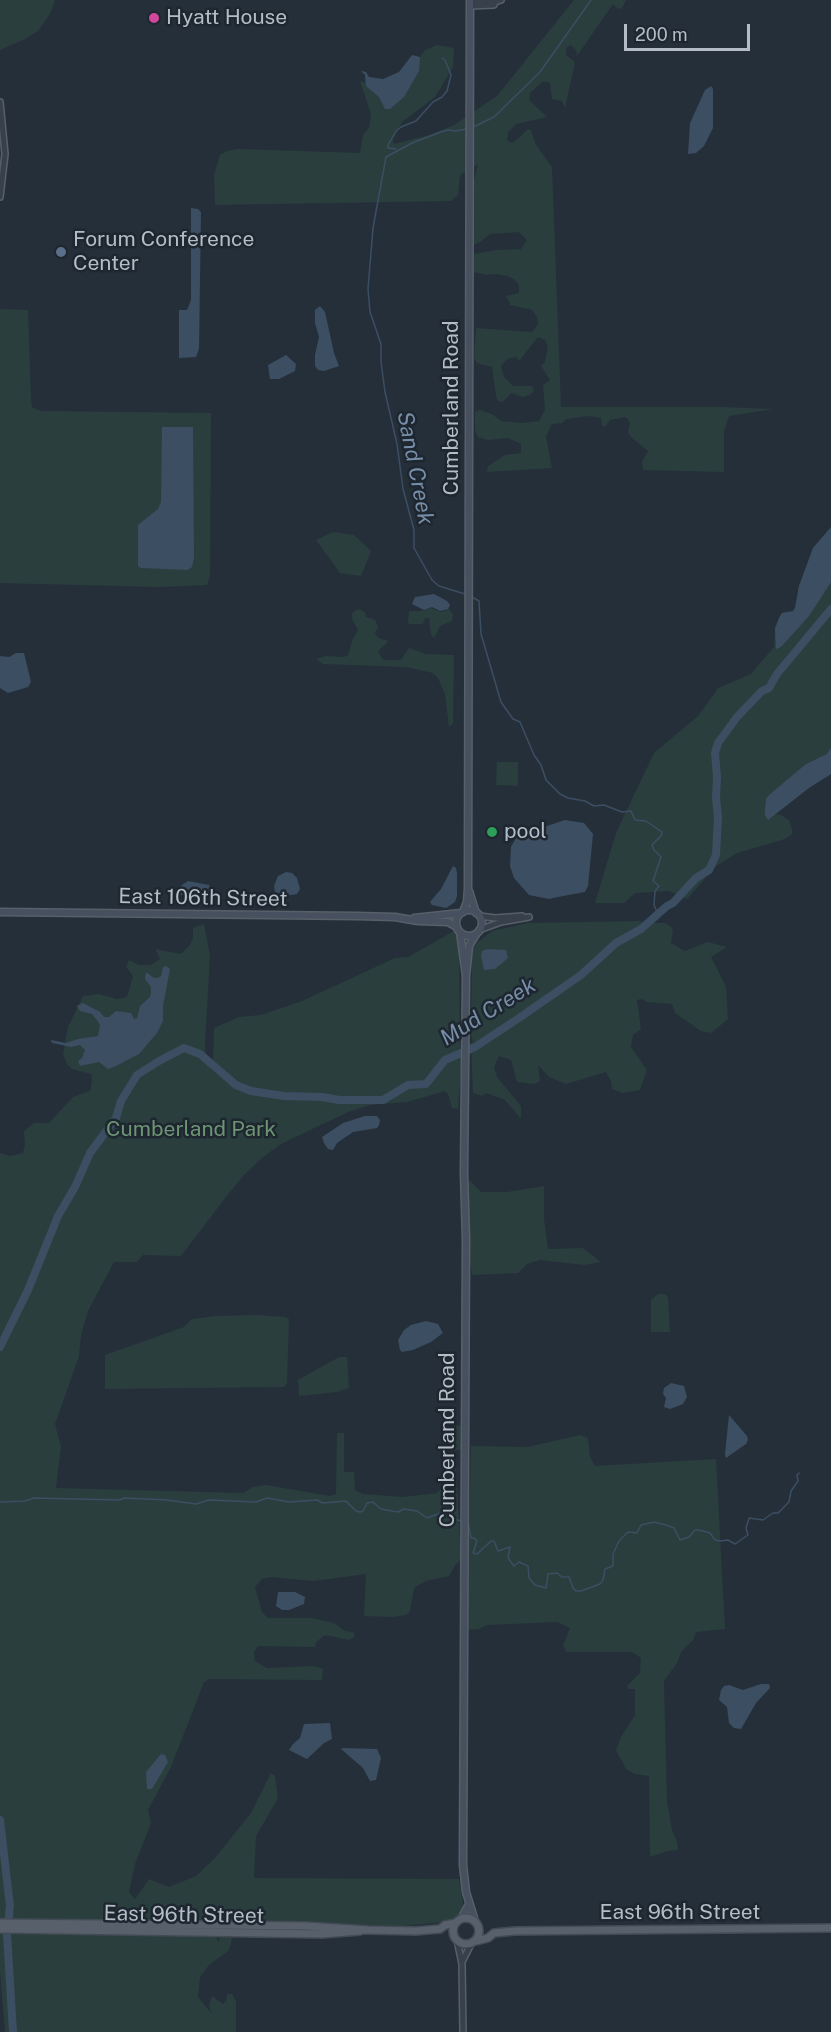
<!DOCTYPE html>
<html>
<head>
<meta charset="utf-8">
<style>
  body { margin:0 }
  #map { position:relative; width:831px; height:2032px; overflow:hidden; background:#252f3a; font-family:"Public Sans",sans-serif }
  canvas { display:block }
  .scale { position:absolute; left:624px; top:24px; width:126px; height:27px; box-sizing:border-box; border:3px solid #b4bcc6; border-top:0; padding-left:8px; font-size:18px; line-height:21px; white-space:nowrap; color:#b4bcc6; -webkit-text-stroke:4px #1e2630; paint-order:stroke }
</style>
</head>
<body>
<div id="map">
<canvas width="831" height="2032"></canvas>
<div class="scale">200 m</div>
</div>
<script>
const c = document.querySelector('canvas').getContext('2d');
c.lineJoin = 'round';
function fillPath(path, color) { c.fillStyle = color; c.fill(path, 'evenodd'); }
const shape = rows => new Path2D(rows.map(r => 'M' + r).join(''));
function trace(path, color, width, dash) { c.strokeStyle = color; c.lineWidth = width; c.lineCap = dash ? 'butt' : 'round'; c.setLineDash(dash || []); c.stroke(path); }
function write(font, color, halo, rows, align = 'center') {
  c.font = font + ' "Public Sans",sans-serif'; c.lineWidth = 5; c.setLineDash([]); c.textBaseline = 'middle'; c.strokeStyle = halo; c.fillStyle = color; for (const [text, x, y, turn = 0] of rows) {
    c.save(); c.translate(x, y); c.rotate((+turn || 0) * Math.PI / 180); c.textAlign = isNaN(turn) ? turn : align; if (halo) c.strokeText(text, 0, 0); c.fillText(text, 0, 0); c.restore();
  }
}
fillPath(shape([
  [0,0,55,0,50,14,38,31,25,39,0,50],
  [574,0,626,0,622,8,618,9,613,4,577,56,576,50,571,45,566,48,566,55,575,62,565,108,562,101,552,99,550,83,543,81,530,93,529,100,547,117,516,124,508,132,507,140,512,143,518,139,528,129,531,130,536,145,552,167,561,407,721,407,773,409,729,416,724,432,724,472,643,470,642,462,648,451,631,437,628,432,630,423,626,417,610,420,605,427,602,425,601,418,589,416,566,419,562,423,552,424,546,436,552,468,487,472,488,466,505,455,521,453,521,444,508,438,488,440,478,437,475,431,475,412,480,410,492,414,501,421,522,423,539,421,545,410,543,385,550,380,541,366,545,362,548,346,545,340,538,337,519,361,516,357,507,359,501,366,504,377,513,386,532,386,534,391,530,395,523,397,511,393,503,402,498,401,496,396,492,367,477,363,474,358,476,328,532,332,538,324,537,317,532,310,510,305,510,303,506,296,519,293,519,285,515,280,508,276,495,274,486,275,474,272,472,269,474,254,496,250,521,249,527,240,519,232,505,233,490,234,480,242,473,245,472,243,474,181,478,164,460,175,458,195,451,201,215,205,214,175,220,155,227,151,238,149,360,153,363,135,369,128,371,114,360,81,373,85,388,103,425,50,437,45,454,48,453,67,435,97,402,122,393,140,394,144,429,135,454,125,497,96],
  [0,309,28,310,31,399,32,407,41,411,211,413,210,576,207,585,159,587,0,583],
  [831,527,831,762,772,814,781,815,789,820,792,829,792,834,785,839,737,853,716,866,687,899,669,891,635,893,624,903,595,903,616,833,654,753,698,716,717,690,716,689,751,674,774,647,775,627,779,618,782,613,793,611,795,608,799,586,813,548],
  [333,532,354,535,371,551,361,576,340,573,316,540],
  [431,608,441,612,449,609,453,614,452,621,440,626,434,638,431,634,429,618,425,618,423,624,409,624,408,621,409,611,421,611],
  [358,609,365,612,366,617,375,620,378,627,375,632,376,635,380,639,387,640,388,642,378,651,383,660,401,660,409,648,426,654,454,655,453,723,449,727,445,694,438,678,433,673,406,667,323,664,316,659,326,656,344,657,348,655,352,641,358,630,352,619,352,613],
  [497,762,518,762,518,786,496,785],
  [643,921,640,923,665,923,670,926,673,930,671,943,685,951,708,942,727,947,711,957,726,987,728,1019,711,1033,701,1031,675,1013,672,1004,647,1002,642,999,637,1000,641,1029,633,1035,631,1047,647,1070,640,1090,622,1093,612,1089,611,1081,606,1072,566,1084,549,1077,538,1065,540,1081,534,1084,517,1082,511,1060,499,1056,494,1067,497,1077,521,1106,521,1119,505,1100,486,1093,482,1096,473,1093,471,1043,473,1042,471,1035,472,950,478,942,492,931,527,923],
  [204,924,210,956,205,1045,206,1059,213,1063,214,1028,239,1017,261,1015,302,1001,395,958,408,957,454,931,459,941,460,1055,462,1055,458,1109,452,1108,448,1094,445,1091,407,1102,370,1105,348,1112,281,1144,262,1158,246,1173,229,1193,181,1256,143,1255,137,1262,114,1262,88,1311,81,1335,79,1356,55,1424,61,1447,56,1488,243,1493,253,1487,266,1485,330,1496,336,1494,337,1433,344,1433,344,1472,354,1472,355,1490,363,1494,402,1497,437,1493,454,1477,456,1466,461,1561,456,1564,449,1576,426,1581,414,1588,410,1611,406,1615,392,1617,364,1616,366,1574,314,1581,271,1577,262,1579,255,1587,262,1612,268,1618,312,1618,334,1623,345,1631,353,1632,355,1636,349,1640,325,1635,316,1642,315,1647,258,1646,254,1652,255,1661,267,1668,314,1666,323,1669,322,1680,210,1679,204,1682,171,1767,148,1810,151,1823,135,1864,129,1892,135,1899,149,1879,169,1887,196,1876,215,1858,251,1813,271,1773,275,1776,278,1798,256,1836,254,1878,459,1879,463,1903,462,1912,456,1918,443,1922,401,1926,0,1919,0,1153,10,1156,23,1153,25,1144,24,1131,34,1123,49,1123,73,1097,90,1091,92,1080,91,1074,72,1069,67,1064,63,1054,68,1027,83,996,99,994,117,999,127,997,133,976,126,967,129,960,139,965,151,965,160,959,155,949,181,954,190,945,193,938,193,928],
  [469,1180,481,1192,507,1192,544,1186,544,1219,548,1249,583,1248,601,1262,584,1265,540,1260,527,1264,518,1273,472,1275,469,1251],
  [658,1294,665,1294,668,1297,670,1332,651,1332,651,1300],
  [256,1315,285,1317,289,1319,287,1383,284,1387,105,1389,105,1355,184,1327,192,1319,216,1316],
  [339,1357,347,1357,349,1388,337,1392,299,1396,298,1380],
  [461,1425,462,1450,448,1450,448,1428],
  [580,1435,588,1438,590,1457,595,1466,716,1459,725,1629,696,1632,693,1640,681,1652,677,1663,664,1681,667,1802,672,1830,677,1842,678,1850,668,1851,650,1857,649,1776,635,1774,626,1769,616,1750,621,1737,635,1715,635,1689,629,1689,627,1686,640,1673,641,1658,632,1652,566,1652,563,1645,570,1628,557,1622,487,1625,479,1629,467,1630,471,1446,528,1447],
  [0,1932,216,1936,218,1942,221,1936,232,1938,231,1944,228,1951,209,1965,200,1977,198,1997,211,2013,209,2005,212,1996,223,2004,226,2001,227,1994,232,1994,236,2001,236,2032,5,2032,0,1971]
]), '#2a3e3e');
fillPath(shape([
  [412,55,420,57,419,71,404,97,390,109,385,109,379,97,366,86,365,75,361,71,366,72,369,77,383,79,399,72],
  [711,86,713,89,713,128,704,146,696,153,688,154,690,123,705,90],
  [191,208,198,209,201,212,199,349,196,357,179,358,179,310,187,310,191,300],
  [320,306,325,312,334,353,339,366,324,371,318,370,315,366,315,355,319,337,315,323,315,310],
  [286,355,296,364,295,371,279,379,270,379,268,365],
  [162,427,193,427,194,558,192,567,187,570,141,568,138,566,138,525,158,509,161,502],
  [831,527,831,582,809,616,781,647,776,649,775,629,779,618,782,613,793,611,795,608,799,586,813,548],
  [434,594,447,601,450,605,448,609,440,611,432,607,424,610,412,604,415,597],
  [16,653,24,653,31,682,28,687,8,693,0,688,0,656,9,657],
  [831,748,831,774,809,788,768,820,765,815,765,809,766,799,769,795,806,764,827,754],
  [565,820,584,823,593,834,588,886,585,892,558,897,549,899,529,895,514,878,510,866,511,847,517,836],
  [453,866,456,868,457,874,457,896,455,902,446,908,432,905,430,902,441,889],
  [286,872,292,873,297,878,300,889,297,894,285,896,275,892,274,886,278,876],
  [188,881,209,885,212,891,204,897,178,895,179,887],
  [488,949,506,950,508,958,495,969,484,970,481,956,482,951],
  [166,966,170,969,163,1006,163,1021,157,1033,139,1054,114,1067,108,1069,99,1062,80,1066,78,1061,82,1058,85,1050,80,1045,71,1047,52,1043,51,1040,66,1043,78,1039,98,1036,100,1025,97,1020,92,1014,80,1011,78,1008,77,1006,83,1003,100,1012,104,1017,109,1017,116,1011,131,1013,134,1019,137,1018,140,1006,150,997,151,993,151,987,145,979,146,972,154,978,158,978,161,976,163,967],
  [365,1116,377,1116,380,1120,379,1125,377,1128,353,1132,337,1143,333,1150,328,1149,324,1143,322,1137,343,1123],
  [426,1321,438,1324,443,1333,431,1342,413,1350,402,1352,400,1350,398,1340,404,1330,411,1325],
  [671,1383,684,1386,687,1397,683,1404,670,1409,664,1407,666,1398,663,1394,664,1388],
  [729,1415,747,1436,748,1440,746,1444,726,1458,725,1454],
  [278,1592,295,1592,305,1597,304,1604,289,1610,282,1610,276,1606],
  [761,1684,769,1684,770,1688,756,1703,741,1729,734,1728,729,1723,727,1707,719,1700,721,1690,724,1686,729,1685,743,1690],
  [330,1723,332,1739,324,1743,307,1759,289,1750,293,1744,300,1738,304,1724],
  [343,1748,377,1749,381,1758,376,1780,370,1781,363,1768,341,1749],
  [161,1754,165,1755,168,1762,152,1789,147,1789,146,1772]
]), '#3c4e62');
trace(shape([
  [471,128,494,117,540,72,591,0],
  [396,149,388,148,388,145,396,131,401,127,416,121,433,102,442,97,447,91,451,75,445,60,442,58],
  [465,594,439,586,432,580,414,548,414,530,403,489,397,444,385,392,381,362,381,344,370,312,368,289,373,228,386,157,412,143,441,132,448,130,456,131,466,129],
  [470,596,479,601,481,634,501,702,513,719,520,722,534,755,541,765,546,780,560,794,568,798,585,801,594,806,604,805,622,812,631,811,635,820,646,821,662,832,661,836,652,845,654,850,661,857,653,881,659,886,655,891,654,905,658,914],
  [0,1502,25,1501,34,1498,120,1500,124,1498,167,1500,196,1504,209,1500,256,1502,267,1498,289,1502,317,1500,323,1503,346,1501,356,1511,360,1512,363,1511,367,1503,373,1502,381,1509,398,1512,404,1509,417,1511,427,1518,446,1511,449,1511,455,1519,461,1521],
  [468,1522,471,1538,474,1538,477,1541,473,1553,477,1554,491,1541,494,1541,498,1551,510,1547,508,1558,514,1566,519,1562,528,1566,529,1578,535,1585,546,1588,548,1574,557,1573,562,1577,569,1577,573,1588,576,1591,581,1591,600,1584,603,1580,605,1569,613,1566,613,1554,619,1541,628,1532,637,1533,641,1525,654,1522,666,1525,674,1528,680,1540,689,1537,695,1530,699,1530,710,1533,715,1540,720,1541,728,1540,735,1544,748,1535,746,1528,749,1518,763,1520,773,1513,778,1513,789,1502,791,1491,798,1481,797,1475,799,1473]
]), '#3c4e62', 1.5);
trace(shape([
  [0,1347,28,1290,58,1216,75,1187,90,1153,116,1118,121,1101,137,1075,159,1061,184,1048,200,1054,236,1085,251,1091,284,1096,322,1097,339,1100,383,1100,408,1085,426,1084,445,1060,475,1047,519,1018,581,975,616,943,641,929,667,906,673,903,696,878,709,870,716,855,718,817,716,798,717,777,715,753,718,743,737,717,762,691,769,688,777,674,831,609],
  [0,1820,10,1906,7,1934,13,2032]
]), '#3c4e62', 8);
const tertiary = shape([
  [470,1,495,2],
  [470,6,494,5,495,2,501,0],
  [0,102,5,154,0,197],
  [480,916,495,918,522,916],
  [479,930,501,922,529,917],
  [457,1940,462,1964,463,2032],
  [462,1962,471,1944]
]);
const secondary = shape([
  [469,891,476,913],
  '456 923a13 13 0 1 1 26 0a13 13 0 1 1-26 0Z',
  [0,912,357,916,395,917,418,921,448,922,457,927],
  [463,912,467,902,468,888,470,0],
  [414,918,461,913],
  [460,932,466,976],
  [461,1919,469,1904],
  [475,1921,466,1892,463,1865,466,1240,464,1173,466,976,469,946,477,933]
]);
const primary = shape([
  '453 1931a13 13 0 1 1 26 0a13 13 0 1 1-26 0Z',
  [0,1923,306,1926,368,1930,416,1931,440,1929,445,1925,456,1923],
  [0,1929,322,1934,360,1931],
  [476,1941,488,1938,494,1933,515,1931,831,1928]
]);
trace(tertiary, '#575f69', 8);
trace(secondary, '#575f69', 9);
trace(primary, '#424a54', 10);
trace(tertiary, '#38414b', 5);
trace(secondary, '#47505e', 6);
trace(primary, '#57606b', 7);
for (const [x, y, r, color] of [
  [154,18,6,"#d1479c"],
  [61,252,6,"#5c6f8a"],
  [492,832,6,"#2e9e5b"]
]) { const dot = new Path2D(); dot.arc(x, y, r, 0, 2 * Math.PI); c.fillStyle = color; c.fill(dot); trace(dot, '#1e2630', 2); }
write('21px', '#b4bcc6', '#1e2630', [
  ["Hyatt House",166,18],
  ["Forum Conference",73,240],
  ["Center",73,264],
  ["pool",504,832]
], 'left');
write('21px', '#b4bcc6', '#1e2630', [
  ["Cumberland Road",452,408,-90],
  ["East 106th Street",203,898,1],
  ["Cumberland Road",448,1440,-90],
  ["East 96th Street",680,1913],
  ["East 96th Street",184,1915,1]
]);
write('21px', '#6d9574', '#1e2630', [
  ["Cumberland Park",191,1130]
]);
write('italic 22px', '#778ea8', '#1e2630', [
  ["Sand Creek",415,468,79],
  ["Mud Creek",488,1012,-32]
]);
</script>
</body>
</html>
